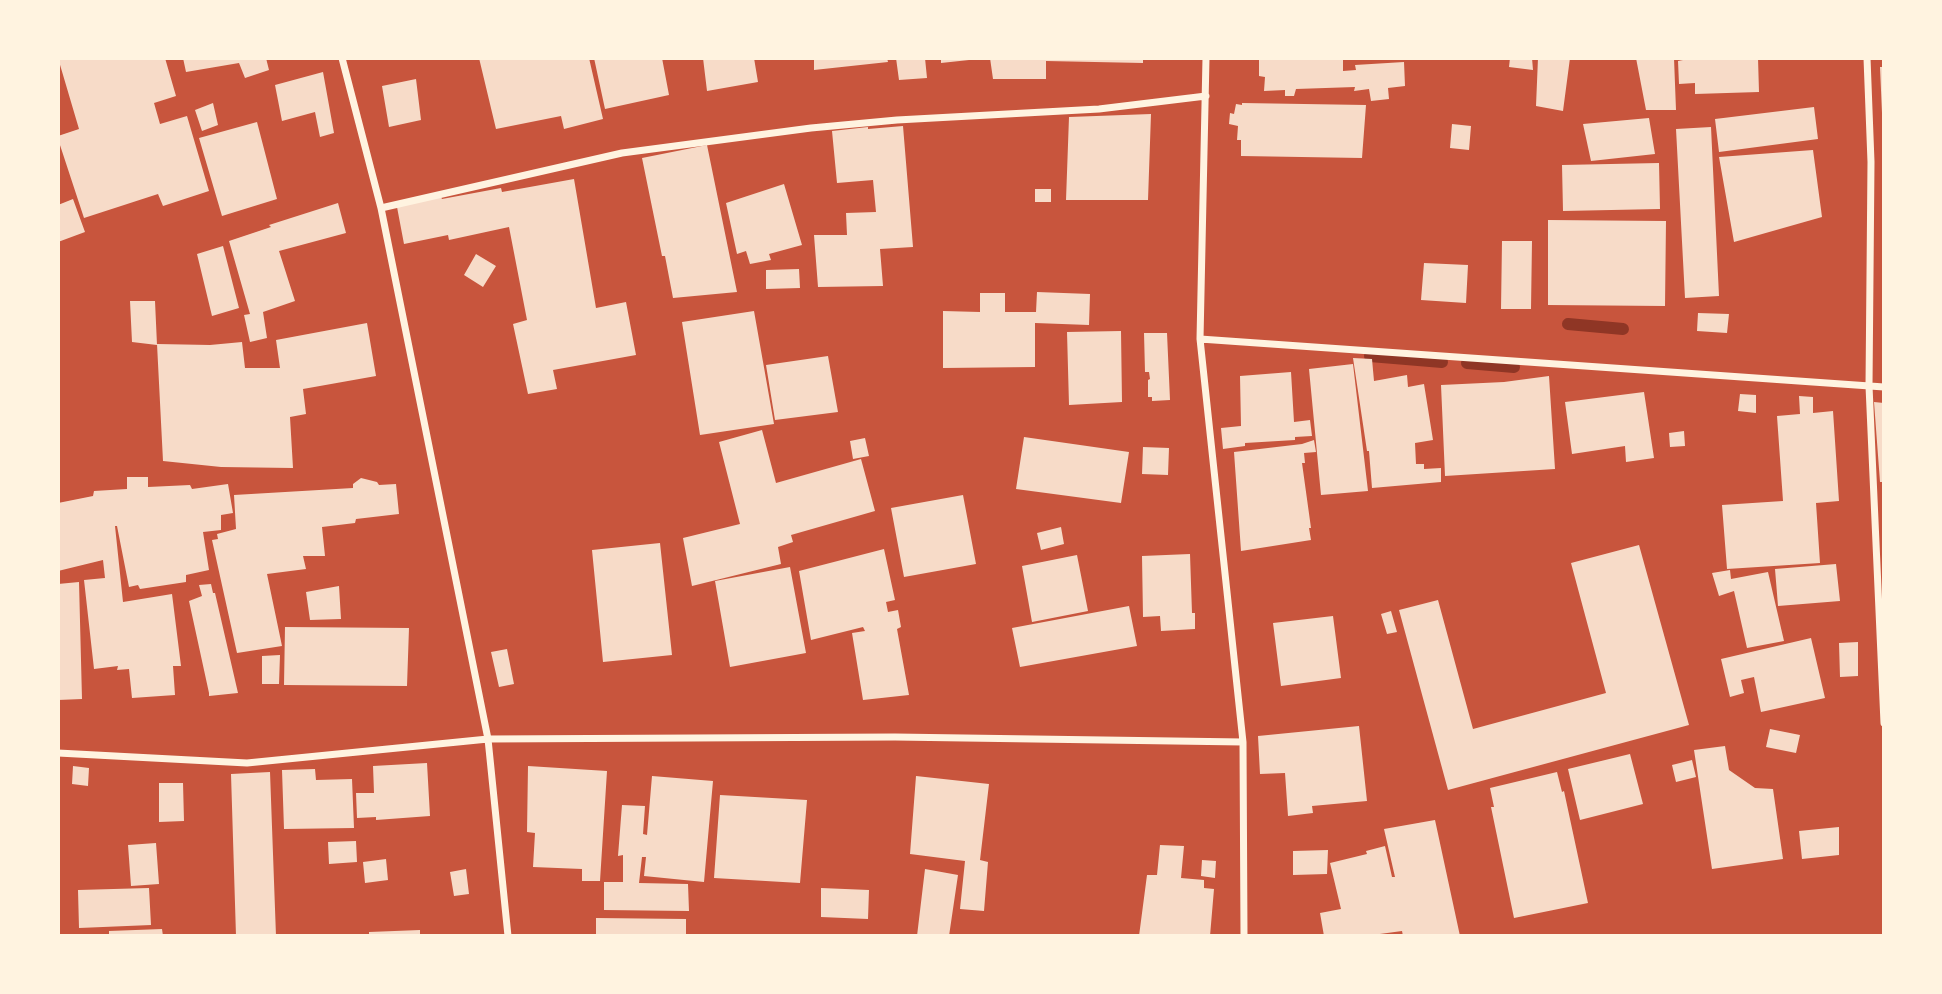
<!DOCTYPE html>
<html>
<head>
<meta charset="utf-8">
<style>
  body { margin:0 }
  #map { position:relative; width:1942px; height:994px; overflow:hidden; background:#c8553d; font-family:"Asap Condensed",sans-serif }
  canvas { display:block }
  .frame { position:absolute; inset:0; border:60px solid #fff3e0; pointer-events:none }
</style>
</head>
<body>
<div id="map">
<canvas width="1942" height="994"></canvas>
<div class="frame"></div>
</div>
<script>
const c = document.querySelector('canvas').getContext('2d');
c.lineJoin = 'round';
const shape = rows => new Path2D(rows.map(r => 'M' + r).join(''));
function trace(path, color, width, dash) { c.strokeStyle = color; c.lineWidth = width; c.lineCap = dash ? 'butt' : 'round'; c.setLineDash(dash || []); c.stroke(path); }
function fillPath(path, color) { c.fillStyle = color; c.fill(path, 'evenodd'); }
trace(shape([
  [1568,324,1623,329],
  [1370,356,1442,362],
  [1467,363,1514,367]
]), '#8f3625', 12);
fillPath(shape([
  [58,58,165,58,176,96,154,103,160,124,187,116,209,191,163,206,158,194,84,218,58,139,58,136,79,129],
  [183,58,266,58,269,70,245,78,239,63,186,72],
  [479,58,589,58,603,119,564,129,561,116,496,129],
  [594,58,662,58,669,95,605,109],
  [703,58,754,58,758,82,707,91],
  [814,58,887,58,888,62,814,70],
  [896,58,925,58,927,78,899,80],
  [941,58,969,58,969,60,941,63],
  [990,58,1143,58,1143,63,1046,61,1046,79,993,79],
  [1259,58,1343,58,1343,71,1356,70,1355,65,1404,62,1405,86,1388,88,1389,99,1371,101,1369,89,1354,91,1355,87,1296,89,1294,96,1285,96,1285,90,1264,91,1265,77,1259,76],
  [1510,58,1532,58,1533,70,1509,67],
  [1538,58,1570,58,1563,111,1536,106],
  [1636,58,1674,58,1676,110,1646,110],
  [1693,58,1758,58,1759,92,1695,94,1695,83,1679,84,1678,61],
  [1880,67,1884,67,1884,113,1882,113],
  [323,72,334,133,320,137,315,112,282,121,275,85],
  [416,79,421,120,389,127,382,86],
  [213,103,218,125,202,131,195,110],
  [1242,103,1366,105,1362,158,1241,156,1241,140,1237,140,1238,126,1229,124,1230,113,1234,114,1236,104,1242,105],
  [1814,107,1818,139,1719,152,1715,119],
  [1151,114,1148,200,1066,200,1069,117],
  [1649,118,1655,154,1591,161,1583,124],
  [257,122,277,199,222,216,199,138],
  [1452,124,1471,126,1469,150,1450,148],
  [903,126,913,247,880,249,883,286,818,287,814,235,847,235,846,213,876,212,873,180,837,183,832,131,868,127,868,129],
  [1711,127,1719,296,1685,298,1676,129],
  [707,145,737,292,673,298,665,256,662,256,642,158],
  [1813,150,1822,217,1734,242,1719,157],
  [1659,163,1660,209,1563,211,1562,165],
  [574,179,596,308,626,302,636,355,553,370,557,389,528,394,513,324,527,320,509,227,449,240,448,235,404,244,397,207,441,197,442,199,501,188,502,192],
  [784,184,802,245,769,254,771,260,750,264,746,251,737,254,726,203],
  [1035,189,1051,189,1051,202,1035,202],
  [73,199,85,232,58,242,58,205],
  [338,203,346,233,279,251,295,301,263,312,267,338,250,342,244,315,250,314,229,241,271,227,269,225],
  [1548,220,1666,221,1665,306,1548,305],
  [1502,241,1532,241,1531,309,1501,309],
  [223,246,239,308,212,316,197,254],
  [476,254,496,266,483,287,464,275],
  [1424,263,1468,265,1466,303,1421,300],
  [799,269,800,288,766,289,766,270],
  [1037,292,1090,294,1089,325,1035,323,1035,367,943,368,943,311,980,312,980,293,1005,293,1005,312,1036,312],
  [130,301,155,301,157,345,132,342],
  [754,311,774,424,700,435,682,322],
  [1698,313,1729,314,1727,333,1697,331],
  [367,323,376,376,303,389,306,414,290,417,293,468,221,467,163,461,157,344,210,345,242,342,245,368,280,368,276,340],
  [1121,331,1122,402,1069,405,1067,332],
  [1144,333,1167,333,1170,400,1152,401,1152,397,1148,397,1148,380,1150,379,1149,372,1145,372],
  [828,356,838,412,775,420,766,365],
  [1353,358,1372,359,1374,381,1407,375,1408,387,1424,384,1433,440,1415,443,1416,464,1424,464,1424,469,1441,468,1441,482,1372,488,1369,451,1367,451],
  [1353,364,1368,491,1321,495,1309,369],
  [1291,372,1294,422,1310,420,1312,436,1295,437,1295,440,1245,443,1245,446,1223,449,1221,428,1241,426,1240,376],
  [1549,376,1555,469,1445,476,1441,385,1504,382],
  [1644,392,1654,458,1626,462,1625,446,1572,454,1565,402],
  [1740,394,1756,395,1756,413,1738,411],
  [1799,396,1813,397,1813,413,1833,411,1839,501,1816,503,1820,563,1727,569,1722,505,1783,501,1777,416,1800,414],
  [1874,402,1884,403,1884,482,1880,482],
  [762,430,776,483,861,459,875,511,791,535,793,542,778,547,781,564,692,586,683,538,740,524,719,442],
  [1684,431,1685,446,1670,447,1669,433],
  [1024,437,1129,452,1121,503,1016,489],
  [865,438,869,456,853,459,850,441],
  [1314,440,1316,452,1304,453,1305,463,1302,463,1311,528,1309,528,1311,540,1241,551,1234,452,1302,444],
  [1143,447,1169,448,1168,475,1142,474],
  [127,477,148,477,148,487,190,485,192,489,228,484,233,513,221,515,221,530,203,532,209,570,186,575,186,582,140,589,138,585,129,587,117,526,115,526,123,602,172,594,181,666,173,666,175,695,132,698,129,669,117,670,118,666,94,669,84,580,105,578,103,560,58,571,58,503,93,496,94,491,127,489],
  [361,478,377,482,379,485,396,484,399,514,356,519,355,523,322,527,325,556,303,556,306,569,267,574,282,646,237,653,212,540,218,539,217,534,236,529,234,495,353,488,353,484],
  [963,495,976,564,904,577,891,508],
  [1061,527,1064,544,1041,550,1037,533],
  [660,543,672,655,603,662,592,550],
  [1639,545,1689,725,1448,790,1399,610,1438,600,1473,729,1606,693,1571,563],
  [884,549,895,600,886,602,888,612,898,610,901,627,897,629,909,695,863,700,852,633,865,631,863,627,811,640,799,571],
  [1190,554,1192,613,1195,613,1195,629,1161,631,1160,616,1143,617,1142,556],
  [1077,555,1088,611,1032,622,1022,566],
  [1836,564,1840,601,1778,606,1775,569],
  [790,567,806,653,730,667,715,581],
  [1730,570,1731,579,1768,572,1784,641,1747,648,1734,591,1719,596,1712,573],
  [79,582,82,699,58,700,58,584],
  [211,584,213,593,215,593,238,693,209,696,209,693,189,601,202,596,199,585],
  [339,586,341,619,310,620,306,592],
  [1129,606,1137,646,1020,667,1012,628],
  [1391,611,1397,632,1387,634,1381,614],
  [1333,616,1341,678,1281,686,1273,623],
  [285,627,409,628,407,686,284,685],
  [1811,638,1825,698,1761,712,1754,677,1741,680,1744,693,1730,697,1721,659],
  [1858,642,1858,676,1840,677,1839,643],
  [507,649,514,684,499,687,491,652],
  [280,655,279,684,262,684,262,656],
  [1359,726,1367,801,1312,806,1313,813,1288,816,1285,773,1260,774,1258,736],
  [1770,729,1800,735,1796,753,1766,747],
  [1725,746,1729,770,1755,788,1773,789,1783,859,1712,869,1694,750],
  [1630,754,1643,804,1580,820,1568,769],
  [1692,760,1696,777,1676,782,1672,765],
  [427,763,430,816,376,820,376,817,357,818,356,793,374,793,373,766],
  [73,766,89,768,88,786,72,784],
  [528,766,607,771,600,881,582,881,582,869,533,867,535,833,527,832],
  [315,769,316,780,352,779,354,828,284,829,282,770],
  [270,772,276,936,236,936,231,774],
  [1557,772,1562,792,1564,791,1588,903,1514,918,1491,807,1494,807,1490,788],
  [652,776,713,781,704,882,644,876,646,857,642,857,639,883,688,884,689,911,604,910,604,882,623,882,623,855,618,856,622,805,645,806,643,834,647,835],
  [916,776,989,784,980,860,988,862,984,911,960,909,965,861,910,854],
  [159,783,183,783,184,821,159,822],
  [720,795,807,800,800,883,714,878],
  [1435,820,1460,936,1403,936,1402,931,1365,936,1324,936,1320,913,1341,909,1330,863,1367,854,1366,851,1385,846,1392,877,1395,877,1384,829],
  [1839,827,1839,855,1802,859,1799,831],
  [356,841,357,862,329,864,328,842],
  [156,843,159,884,131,886,128,845],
  [1160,845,1184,846,1181,878,1204,880,1204,888,1214,889,1210,936,1139,936,1147,875,1157,875],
  [1328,850,1327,874,1293,875,1293,851],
  [386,859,388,880,365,883,363,862],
  [1202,860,1216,861,1215,878,1201,876],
  [466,869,469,894,454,896,450,872],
  [925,869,958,875,949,936,917,936],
  [149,888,151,925,79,928,78,890],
  [821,888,869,890,868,919,821,917],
  [596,918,686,919,686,936,596,936],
  [162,929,163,936,109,936,109,931],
  [420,930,420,936,369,936,369,932]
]), '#f7dbc8');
trace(shape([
  [342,58,381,208,488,739,508,936],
  [1206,58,1200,339,1243,742,1244,936],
  [1867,58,1871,162,1869,386,1884,723],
  [381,208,622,153,811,128,897,120,1099,109,1206,96],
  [1200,339,1884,387],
  [58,753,247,763,488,739,895,737,1243,742]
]), '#fff3e0', 7);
</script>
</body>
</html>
